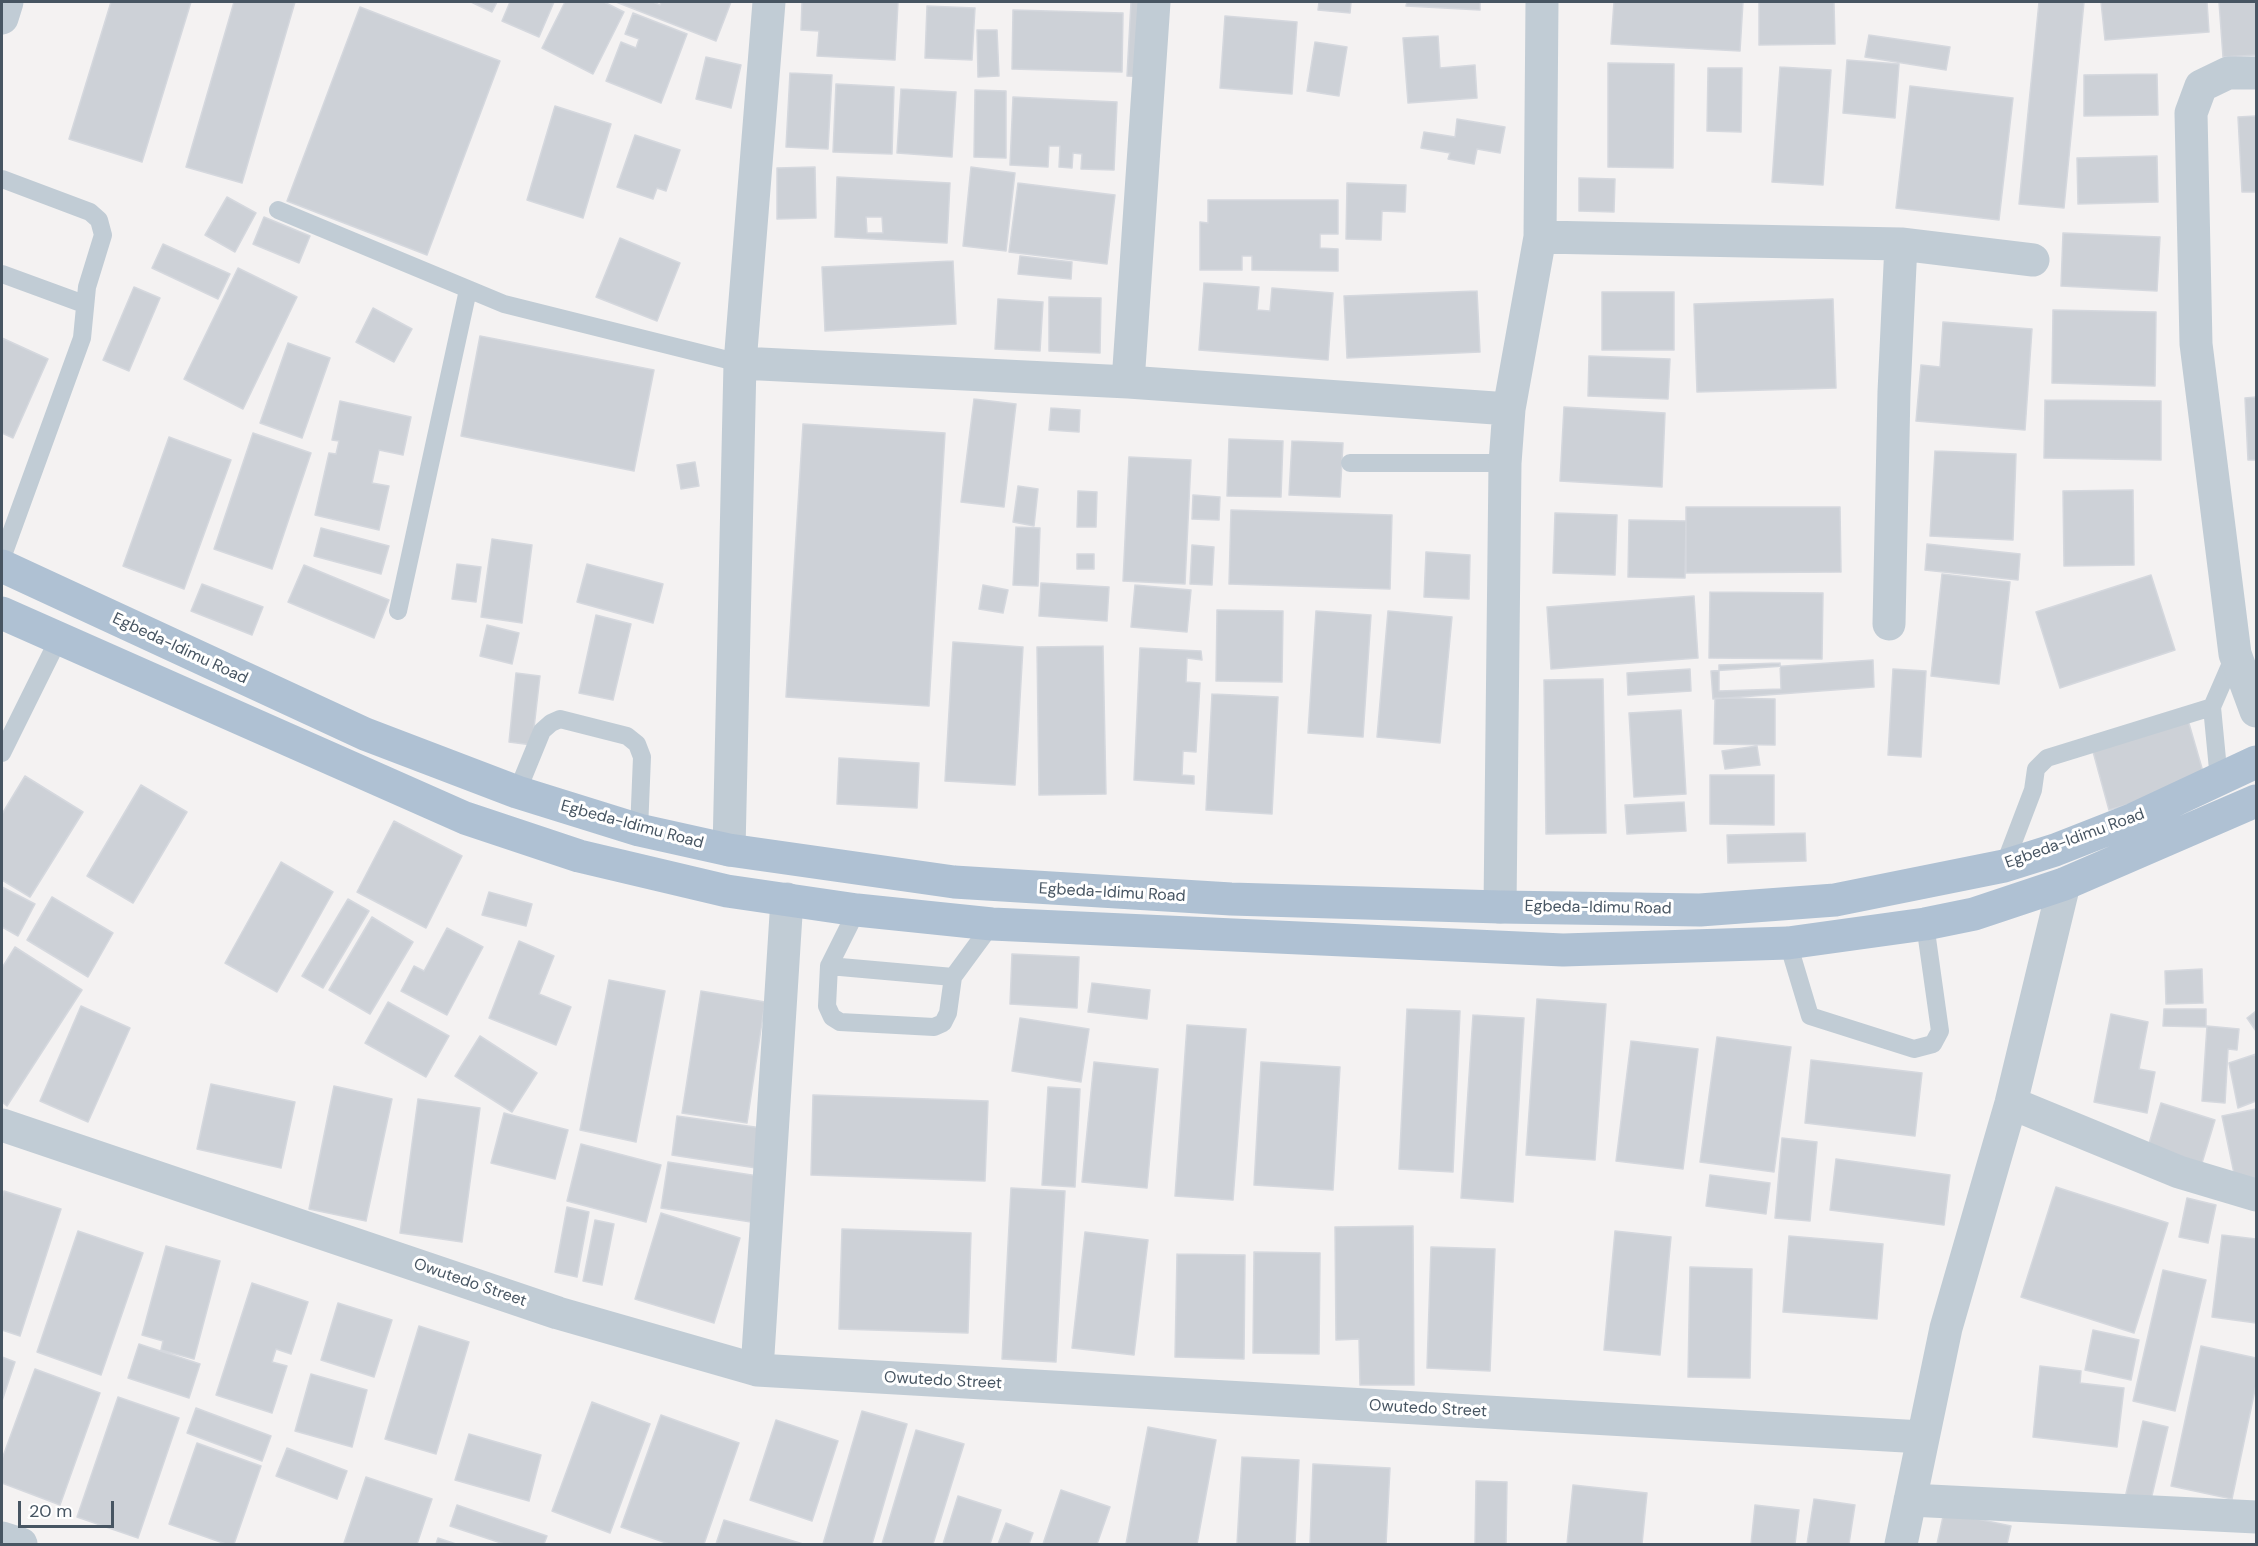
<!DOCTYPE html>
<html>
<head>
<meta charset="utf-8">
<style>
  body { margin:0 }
  #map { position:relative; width:2258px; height:1546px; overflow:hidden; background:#f4f2f2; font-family:"DM Sans",sans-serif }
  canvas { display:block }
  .frame { position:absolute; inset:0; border:3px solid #475562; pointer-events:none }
  .scale { position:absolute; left:18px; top:1501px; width:96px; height:27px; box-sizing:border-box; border:3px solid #475562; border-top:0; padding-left:8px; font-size:18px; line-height:21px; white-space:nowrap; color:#475562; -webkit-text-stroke:4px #fff; paint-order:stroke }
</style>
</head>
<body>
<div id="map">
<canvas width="2258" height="1546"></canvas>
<div class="frame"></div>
<div class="scale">20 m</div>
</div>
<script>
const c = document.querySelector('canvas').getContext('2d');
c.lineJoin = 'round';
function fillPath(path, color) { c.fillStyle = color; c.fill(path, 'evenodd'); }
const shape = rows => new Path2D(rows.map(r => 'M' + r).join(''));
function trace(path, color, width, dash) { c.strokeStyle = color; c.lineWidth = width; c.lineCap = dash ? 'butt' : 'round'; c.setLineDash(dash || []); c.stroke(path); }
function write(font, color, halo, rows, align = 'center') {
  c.font = font + ' "DM Sans",sans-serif'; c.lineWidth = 6; c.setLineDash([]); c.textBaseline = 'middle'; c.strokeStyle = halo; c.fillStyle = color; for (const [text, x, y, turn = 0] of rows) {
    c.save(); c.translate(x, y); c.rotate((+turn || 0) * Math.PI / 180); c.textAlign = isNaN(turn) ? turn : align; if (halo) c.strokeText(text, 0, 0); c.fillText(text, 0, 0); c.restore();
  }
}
const building = shape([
  [111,2,191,2,142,162,69,139,111,2],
  [234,2,295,2,242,183,186,167,234,2],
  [471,2,497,2,492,12,471,2],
  [510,2,554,2,539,37,502,21,510,2],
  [565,2,604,2,624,12,593,74,542,48,565,2],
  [616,2,653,2,660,5,661,2,731,2,716,41,616,2],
  [802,2,898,2,895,60,817,56,819,31,801,30,802,2],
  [1131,2,1150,2,1147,77,1127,76,1131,2],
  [1319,2,1351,2,1350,13,1318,10,1319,2],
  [1407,2,1480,2,1480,10,1406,6,1407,2],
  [1614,2,1743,2,1740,51,1611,44,1614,2],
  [1759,2,1834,2,1835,44,1759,45,1759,2],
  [2039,2,2084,2,2064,208,2019,204,2039,2],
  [2101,2,2207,2,2209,32,2105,40,2101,2],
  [2219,2,2256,2,2256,55,2223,57,2219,2],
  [927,6,975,8,972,60,925,58,927,6],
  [360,7,500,61,427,255,287,201,360,7],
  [1013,10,1123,13,1122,72,1012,69,1013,10],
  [633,13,687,34,661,103,606,81,621,42,636,48,639,39,625,34,633,13],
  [1225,16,1297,22,1292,94,1220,88,1225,16],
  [977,30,997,30,999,76,978,77,977,30],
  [1869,35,1950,47,1946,70,1865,57,1869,35],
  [1438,36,1440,68,1475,65,1477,98,1408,103,1403,38,1438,36],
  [1315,42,1347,47,1339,96,1307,91,1315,42],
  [706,57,741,65,731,108,696,99,706,57],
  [1847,60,1899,64,1895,118,1843,113,1847,60],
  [1608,63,1674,64,1673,168,1608,167,1608,63],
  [1780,67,1831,70,1823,185,1772,182,1780,67],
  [1708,68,1742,68,1741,132,1707,131,1708,68],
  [790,73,832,75,828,149,786,147,790,73],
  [2157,74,2158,115,2084,116,2084,75,2157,74],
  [836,84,894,87,892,154,833,152,836,84],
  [1910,86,2013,98,1999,220,1896,208,1910,86],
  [901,89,956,92,952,157,897,153,901,89],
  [975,90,1006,91,1006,158,974,157,975,90],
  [1013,97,1117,102,1114,170,1081,169,1082,154,1073,153,1072,168,1059,167,1060,146,1049,146,1048,167,1010,165,1013,97],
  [555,106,611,124,583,218,527,200,555,106],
  [2256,116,2256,192,2242,192,2238,117,2256,116],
  [1457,119,1505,127,1500,153,1477,149,1474,164,1448,159,1450,153,1421,148,1424,132,1455,137,1457,119],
  [635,135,680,150,666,191,657,188,653,199,617,187,635,135],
  [2157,156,2158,202,2078,204,2077,158,2157,156],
  [815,167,816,218,777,219,777,168,815,167],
  [971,167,1015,173,1006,251,963,246,971,167],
  [837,177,950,183,947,243,835,237,837,177],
  [866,217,882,217,883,233,867,233,866,217],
  [1579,178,1615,179,1614,212,1579,211,1579,178],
  [1018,183,1115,195,1107,264,1009,252,1018,183],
  [1347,183,1406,185,1405,212,1382,211,1381,240,1346,239,1347,183],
  [227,197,256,213,235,252,205,235,227,197],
  [1208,200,1338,200,1338,234,1320,234,1320,248,1338,249,1338,271,1252,270,1252,256,1242,256,1242,270,1200,270,1200,222,1208,223,1208,200],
  [264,217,310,236,299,263,253,244,264,217],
  [2063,233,2160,237,2157,291,2061,286,2063,233],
  [620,238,680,263,657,321,596,297,620,238],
  [163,244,230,274,218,299,152,268,163,244],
  [1020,256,1072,262,1071,279,1018,274,1020,256],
  [953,261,956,324,825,331,822,267,953,261],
  [238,268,297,297,243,409,184,379,238,268],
  [1204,283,1259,287,1257,310,1270,311,1272,288,1333,293,1328,360,1199,350,1204,283],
  [134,287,160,298,129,371,103,360,134,287],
  [1477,291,1480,352,1347,358,1344,296,1477,291],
  [1602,292,1674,292,1674,350,1602,350,1602,292],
  [1049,297,1101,298,1100,353,1049,351,1049,297],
  [998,299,1043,302,1040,351,995,349,998,299],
  [1833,299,1836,388,1697,392,1694,304,1833,299],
  [373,308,412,329,394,362,356,342,373,308],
  [2053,310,2156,312,2155,386,2052,383,2053,310],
  [1943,322,2032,329,2025,430,1916,421,1921,365,1940,367,1943,322],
  [480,336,654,370,634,471,461,436,480,336],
  [2,338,48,359,13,438,2,433,2,338],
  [288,343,330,358,302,438,260,423,288,343],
  [1589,356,1670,359,1668,399,1588,396,1589,356],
  [2256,397,2256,460,2248,460,2245,398,2256,397],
  [974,399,1016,404,1004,507,961,502,974,399],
  [2045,400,2161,401,2161,460,2044,458,2045,400],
  [340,401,411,417,403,455,379,450,372,483,389,486,379,530,315,515,329,453,336,454,339,441,332,440,340,401],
  [1564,407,1665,413,1662,487,1560,481,1564,407],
  [1051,408,1080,410,1079,432,1049,430,1051,408],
  [803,424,945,433,929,706,786,697,803,424],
  [253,433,311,453,272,569,214,549,253,433],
  [169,437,231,460,184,589,123,566,169,437],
  [1229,439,1283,441,1281,497,1227,496,1229,439],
  [1292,441,1343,443,1340,497,1289,495,1292,441],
  [1935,451,2016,454,2013,540,1930,536,1935,451],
  [1129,457,1191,460,1185,584,1123,581,1129,457],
  [695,462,699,486,681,489,677,465,695,462],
  [1018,486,1038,489,1034,526,1013,522,1018,486],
  [2133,490,2134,565,2064,566,2063,491,2133,490],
  [1078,491,1097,492,1096,527,1077,527,1078,491],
  [1193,495,1220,497,1219,520,1192,519,1193,495],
  [1686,507,1840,507,1841,572,1686,573,1686,507],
  [1231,510,1392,515,1390,589,1229,584,1231,510],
  [1555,513,1617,515,1615,575,1553,573,1555,513],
  [1629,520,1686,521,1685,578,1628,577,1629,520],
  [1016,527,1040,528,1038,586,1013,585,1016,527],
  [321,528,389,546,381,574,314,556,321,528],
  [492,539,532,545,522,623,481,617,492,539],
  [1927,544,2020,554,2018,580,1925,570,1927,544],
  [1192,545,1214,547,1212,585,1190,584,1192,545],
  [1426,552,1470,555,1469,599,1424,597,1426,552],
  [1077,554,1094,554,1094,569,1077,569,1077,554],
  [457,564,481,567,476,602,452,599,457,564],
  [587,564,663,584,653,623,577,602,587,564],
  [304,565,389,600,374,638,288,602,304,565],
  [1942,574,2010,582,1999,684,1931,676,1942,574],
  [2151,575,2175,650,2060,688,2036,612,2151,575],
  [1041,583,1109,587,1107,621,1039,616,1041,583],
  [202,584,263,607,252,635,191,611,202,584],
  [983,585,1008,590,1003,613,979,609,983,585],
  [1135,585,1191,590,1187,632,1131,627,1135,585],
  [1710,592,1823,593,1822,659,1709,658,1710,592],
  [1694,596,1698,658,1551,669,1547,607,1694,596],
  [1217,610,1283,611,1282,682,1216,681,1217,610],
  [1316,611,1371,615,1363,737,1308,733,1316,611],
  [1388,611,1452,617,1440,743,1377,737,1388,611],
  [596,615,631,624,613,700,579,693,596,615],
  [487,625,519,633,512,664,480,656,487,625],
  [953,642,1023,647,1015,785,945,781,953,642],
  [1103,646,1106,794,1039,795,1037,647,1103,646],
  [1140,648,1201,651,1202,660,1187,658,1186,682,1200,683,1196,752,1183,751,1182,775,1194,776,1194,784,1134,780,1140,648],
  [1873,660,1874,687,1713,699,1711,671,1873,660],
  [1780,663,1781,689,1719,691,1719,665,1780,663],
  [1690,669,1691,691,1628,695,1627,673,1690,669],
  [1893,669,1926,671,1921,757,1888,755,1893,669],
  [516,673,540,676,532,745,509,742,516,673],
  [1603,679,1606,833,1546,834,1544,680,1603,679],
  [1212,694,1278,697,1272,814,1206,810,1212,694],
  [1715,698,1775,699,1775,745,1714,744,1715,698],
  [1681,710,1686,794,1634,797,1629,713,1681,710],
  [2188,720,2206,782,2109,810,2092,748,2188,720],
  [1757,746,1760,765,1725,769,1722,751,1757,746],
  [839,758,919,763,917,808,837,804,839,758],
  [1710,775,1774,775,1774,825,1710,824,1710,775],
  [25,776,83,812,30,897,2,880,2,814,25,776],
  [141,785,187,812,133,903,87,876,141,785],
  [1684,802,1686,831,1627,834,1625,805,1684,802],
  [394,821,462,856,426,928,357,892,394,821],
  [1805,833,1806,861,1728,863,1727,835,1805,833],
  [281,862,333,892,277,992,225,963,281,862],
  [2,887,35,904,18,936,2,927,2,887],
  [489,892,532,904,526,926,482,915,489,892],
  [52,897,113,933,88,977,27,940,52,897],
  [348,899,369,911,323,988,302,976,348,899],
  [372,917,413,942,370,1014,329,990,372,917],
  [447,928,483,947,447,1015,401,991,414,966,424,971,447,928],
  [519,941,554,956,539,994,571,1007,556,1045,489,1018,519,941],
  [15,947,82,990,7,1106,2,1102,2,968,15,947],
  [1012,954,1079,957,1077,1008,1010,1004,1012,954],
  [2202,969,2203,1003,2166,1004,2165,971,2202,969],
  [609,980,665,991,636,1142,580,1130,609,980],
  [1092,983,1150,990,1147,1019,1088,1012,1092,983],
  [701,991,765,1002,747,1123,682,1113,701,991],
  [1537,999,1606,1004,1595,1160,1526,1155,1537,999],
  [388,1002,449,1036,426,1077,365,1043,388,1002],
  [81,1006,130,1028,88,1122,40,1101,81,1006],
  [1407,1009,1460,1011,1453,1172,1399,1169,1407,1009],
  [2164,1009,2206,1009,2206,1027,2163,1026,2164,1009],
  [2256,1011,2256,1031,2247,1018,2256,1011],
  [2111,1014,2148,1022,2139,1069,2155,1072,2147,1113,2094,1102,2111,1014],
  [1473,1015,1524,1018,1513,1202,1461,1198,1473,1015],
  [1020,1018,1089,1029,1081,1082,1012,1071,1020,1018],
  [1187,1025,1246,1029,1233,1200,1175,1196,1187,1025],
  [2207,1026,2239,1029,2237,1050,2228,1049,2225,1103,2202,1101,2207,1026],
  [480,1036,537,1073,512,1112,455,1076,480,1036],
  [1717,1037,1791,1047,1774,1172,1700,1162,1717,1037],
  [1631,1041,1698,1049,1683,1169,1616,1161,1631,1041],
  [2256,1054,2256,1101,2238,1108,2229,1063,2256,1054],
  [1811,1060,1922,1073,1915,1136,1805,1123,1811,1060],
  [1094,1062,1158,1069,1147,1188,1082,1182,1094,1062],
  [1261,1062,1340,1067,1333,1190,1254,1185,1261,1062],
  [211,1084,295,1102,281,1168,197,1149,211,1084],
  [334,1086,392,1099,366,1221,309,1209,334,1086],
  [1048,1087,1080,1089,1075,1187,1042,1185,1048,1087],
  [813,1095,988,1101,985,1181,811,1175,813,1095],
  [418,1099,480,1108,462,1242,400,1233,418,1099],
  [2161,1103,2215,1120,2202,1163,2148,1147,2161,1103],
  [2256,1109,2256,1179,2236,1183,2222,1116,2256,1109],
  [504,1113,568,1130,555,1179,491,1163,504,1113],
  [677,1116,762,1128,756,1168,672,1155,677,1116],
  [1782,1138,1817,1142,1810,1221,1775,1218,1782,1138],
  [581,1144,661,1165,646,1222,567,1201,581,1144],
  [1836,1159,1950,1175,1944,1225,1830,1210,1836,1159],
  [668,1162,758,1176,751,1222,661,1208,668,1162],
  [1710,1175,1770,1183,1766,1214,1706,1206,1710,1175],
  [2056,1187,2168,1223,2134,1333,2021,1297,2056,1187],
  [1011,1188,1065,1191,1056,1362,1002,1359,1011,1188],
  [4,1191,61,1209,20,1336,2,1330,2,1199,4,1191],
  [2187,1198,2216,1205,2208,1243,2179,1237,2187,1198],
  [567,1207,589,1212,577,1277,555,1272,567,1207],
  [661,1213,740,1238,714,1323,635,1299,661,1213],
  [595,1220,614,1224,602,1285,583,1281,595,1220],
  [1413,1226,1414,1385,1360,1385,1359,1339,1336,1340,1335,1227,1413,1226],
  [842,1229,971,1233,968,1333,839,1329,842,1229],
  [78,1231,143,1253,101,1375,37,1352,78,1231],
  [1615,1231,1671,1237,1660,1355,1604,1350,1615,1231],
  [1085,1232,1148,1240,1134,1355,1072,1348,1085,1232],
  [2222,1235,2256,1239,2256,1323,2212,1317,2222,1235],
  [1789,1236,1883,1244,1877,1319,1783,1312,1789,1236],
  [166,1246,220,1261,194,1359,161,1350,163,1341,142,1335,166,1246],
  [1431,1247,1495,1249,1490,1371,1427,1368,1431,1247],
  [1254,1252,1320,1253,1319,1354,1253,1353,1254,1252],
  [1177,1254,1245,1255,1244,1359,1175,1357,1177,1254],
  [1690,1267,1752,1269,1750,1378,1688,1377,1690,1267],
  [2163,1270,2206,1280,2175,1411,2133,1401,2163,1270],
  [252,1283,308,1302,291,1354,276,1349,272,1362,287,1366,272,1413,216,1395,252,1283],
  [338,1303,392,1320,374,1377,321,1360,338,1303],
  [419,1326,469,1342,436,1454,385,1439,419,1326],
  [2093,1330,2139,1340,2131,1380,2085,1370,2093,1330],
  [139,1344,200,1364,189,1398,128,1378,139,1344],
  [2201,1346,2256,1358,2256,1385,2232,1499,2171,1486,2201,1346],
  [2,1357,15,1362,2,1401,2,1357],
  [2040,1366,2081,1371,2080,1383,2124,1388,2117,1447,2033,1437,2040,1366],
  [35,1369,100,1393,60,1505,2,1483,2,1459,35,1369],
  [311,1374,367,1390,352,1447,295,1431,311,1374],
  [118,1397,179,1418,138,1538,77,1517,118,1397],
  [592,1402,650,1424,610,1533,552,1511,592,1402],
  [196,1408,271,1436,262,1461,187,1433,196,1408],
  [862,1411,907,1424,872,1544,823,1544,862,1411],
  [661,1415,739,1443,704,1544,669,1544,621,1527,661,1415],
  [776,1420,838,1441,812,1521,750,1500,776,1420],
  [2143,1421,2168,1427,2150,1504,2125,1498,2143,1421],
  [1148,1427,1216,1440,1197,1544,1126,1544,1148,1427],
  [916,1430,964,1444,933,1544,882,1544,916,1430],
  [469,1434,541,1455,529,1501,455,1480,469,1434],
  [197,1443,261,1466,234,1544,226,1544,169,1524,197,1443],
  [287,1448,347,1471,337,1499,276,1476,287,1448],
  [1242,1457,1299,1460,1295,1544,1237,1544,1242,1457],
  [1313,1464,1390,1468,1386,1544,1310,1544,1313,1464],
  [366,1477,432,1499,417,1544,344,1543,366,1477],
  [1476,1481,1507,1482,1506,1544,1475,1544,1476,1481],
  [1573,1485,1647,1493,1642,1544,1567,1544,1573,1485],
  [1061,1490,1110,1507,1097,1544,1043,1544,1061,1490],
  [958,1496,1001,1510,990,1544,943,1544,958,1496],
  [1814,1499,1855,1505,1849,1544,1807,1544,1814,1499],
  [457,1505,547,1536,544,1544,504,1544,450,1526,457,1505],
  [1755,1505,1799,1510,1795,1544,1751,1544,1755,1505],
  [1944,1512,2011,1526,2007,1544,1937,1544,1944,1512],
  [724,1520,803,1544,716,1544,724,1520],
  [1006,1523,1033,1533,1029,1544,998,1544,1006,1523],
  [438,1538,456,1544,436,1544,438,1538]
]);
fillPath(building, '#cdd1d7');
trace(building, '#d5d8de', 1.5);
trace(shape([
  [2,179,90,212,99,220,103,235,87,287,82,338,2,558],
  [278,210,504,304,740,363],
  [2,274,84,304],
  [1350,463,1505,463],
  [398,611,468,290],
  [2212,707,2219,780],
  [2,753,59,638],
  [517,792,542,731,551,723,560,719,627,736,637,744,642,757,639,830],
  [2004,866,2033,790,2036,769,2047,758,2212,707,2235,654],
  [857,910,829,966,827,1006,832,1017,840,1022,934,1027,943,1023,948,1013,953,977,992,924],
  [1788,943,1810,1016,1914,1049,1933,1044,1940,1031,1925,924],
  [829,966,953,977]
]), '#c1ccd5', 18);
trace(shape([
  [2,18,7,2],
  [2256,73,2228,73,2201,86,2191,113,2196,344,2235,654,2256,711],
  [1540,237,1901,244,2033,260],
  [740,363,1128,382,1509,409],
  [1128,382,1154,2],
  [1889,624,1894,392,1901,244],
  [729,850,740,363,769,2],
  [1500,907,1505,463,1509,409,1540,237,1542,2],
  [2011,1103,2179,1172,2256,1195],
  [2,1125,558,1313,757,1370,1922,1437],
  [757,1370,787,899],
  [1910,1500,2256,1517],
  [2,1538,21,1544],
  [1901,1544,1946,1328,2011,1103,2064,884]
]), '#c1ccd5', 33);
trace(shape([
  [2,566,365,734,517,792,639,830,729,850,954,882,1231,899,1500,907,1700,910,1835,900,2004,866,2055,850,2134,819,2256,762],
  [2,613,465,818,579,856,727,891,857,910,992,924,1563,950,1788,943,1925,924,1974,914,2064,884,2256,801]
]), '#afc1d3', 33);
write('16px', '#475562', '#fff', [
  ["Egbeda-Idimu Road",180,649,25],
  ["Egbeda-Idimu Road",632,825,15],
  ["Egbeda-Idimu Road",2075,839,-20],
  ["Egbeda-Idimu Road",1112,893,3],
  ["Egbeda-Idimu Road",1598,908,1],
  ["Owutedo Street",470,1283,19],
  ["Owutedo Street",943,1381,3],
  ["Owutedo Street",1428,1409,3]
]);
</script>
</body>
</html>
